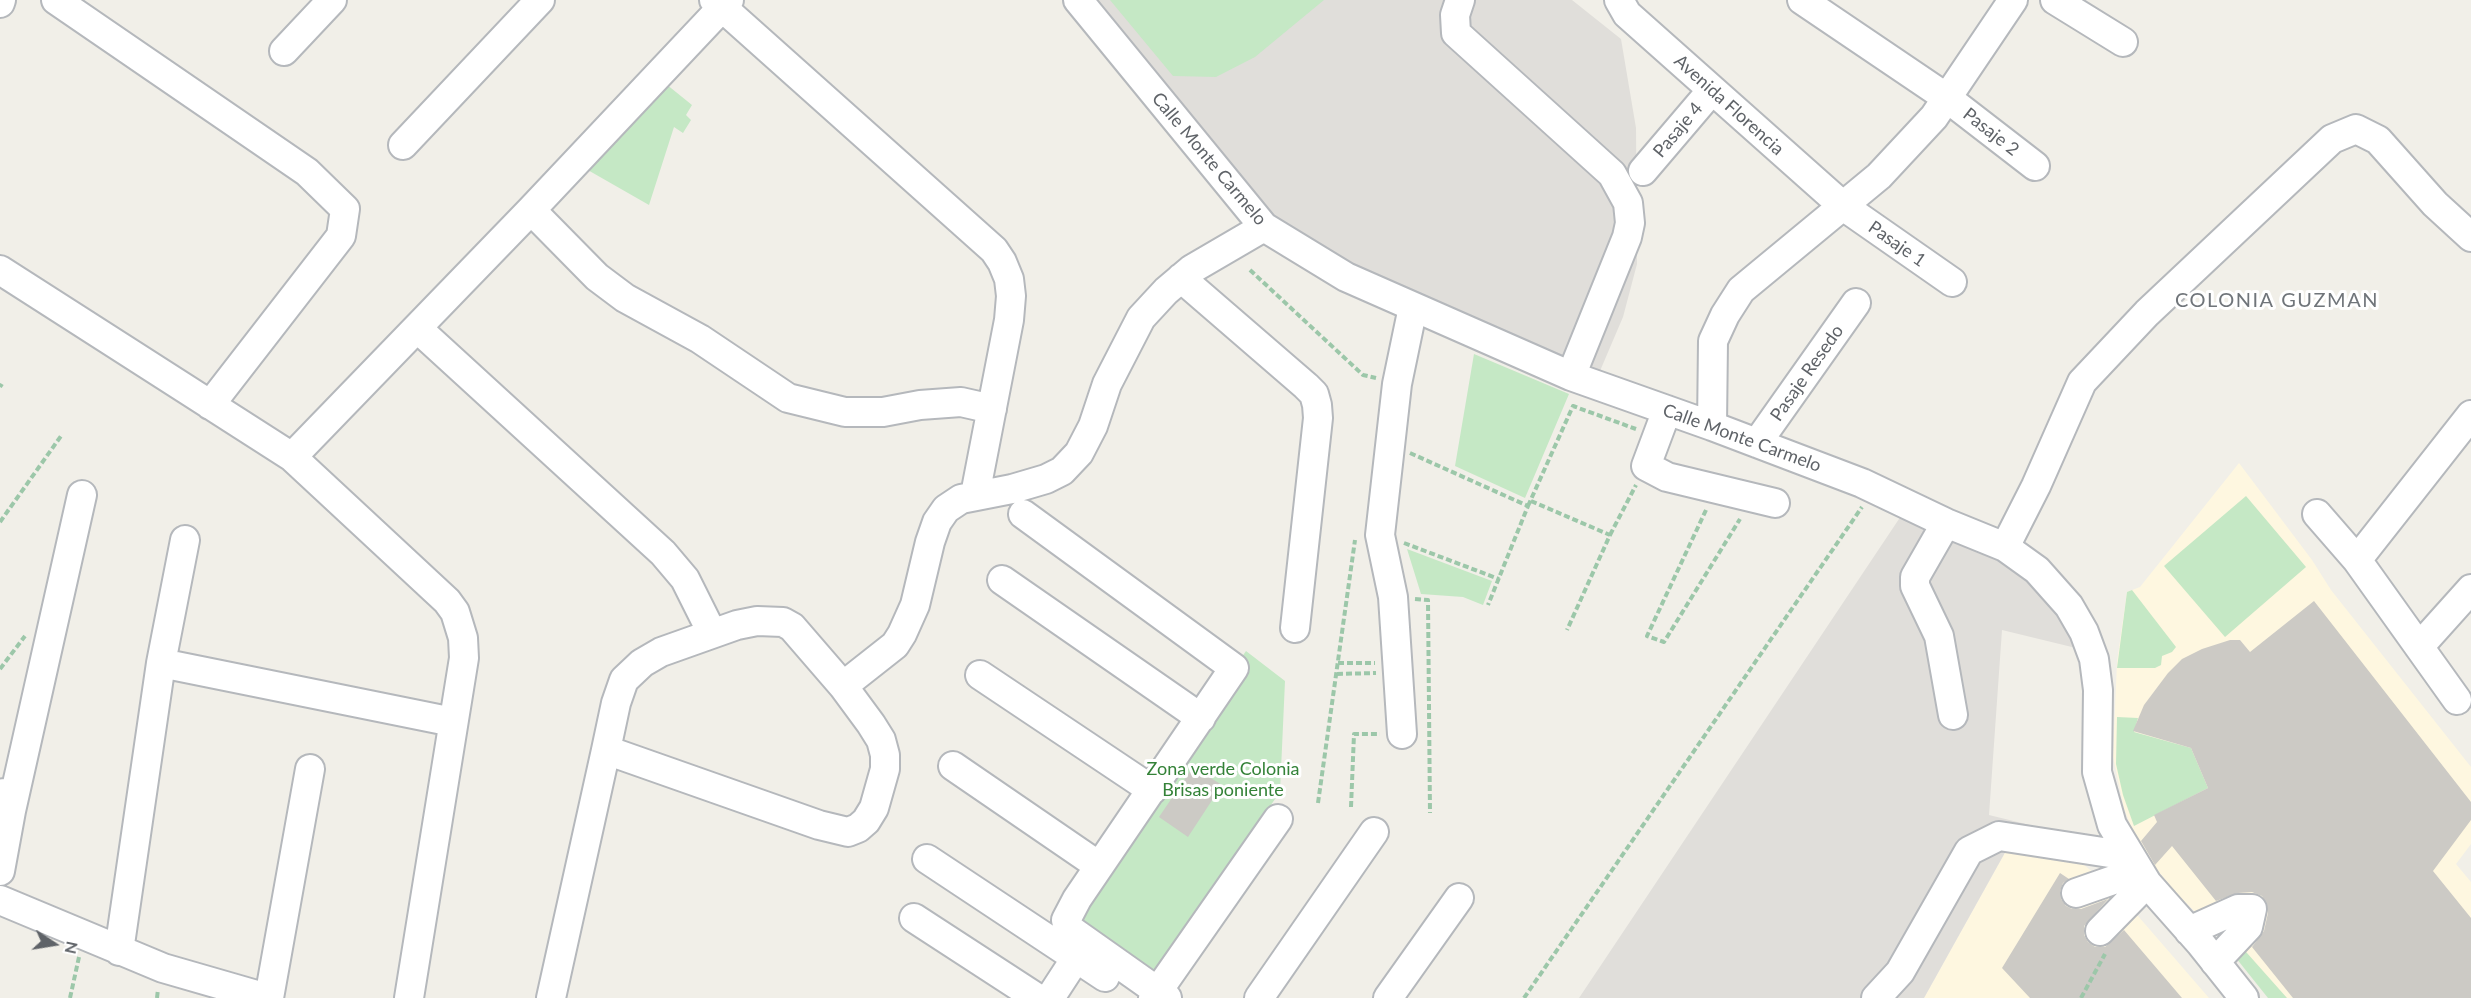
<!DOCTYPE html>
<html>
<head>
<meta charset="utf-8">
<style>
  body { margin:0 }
  #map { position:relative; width:2471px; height:998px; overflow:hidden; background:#f1efe8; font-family:Lato,sans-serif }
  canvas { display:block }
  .north { position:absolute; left:24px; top:914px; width:60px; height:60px; -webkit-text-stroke:4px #fff; paint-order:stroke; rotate:102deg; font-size:16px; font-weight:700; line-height:24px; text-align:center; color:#5f6368 }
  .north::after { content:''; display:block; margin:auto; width:21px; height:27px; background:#5f6368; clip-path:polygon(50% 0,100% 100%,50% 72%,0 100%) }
</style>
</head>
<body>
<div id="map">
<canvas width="2471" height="998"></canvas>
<div class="north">N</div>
</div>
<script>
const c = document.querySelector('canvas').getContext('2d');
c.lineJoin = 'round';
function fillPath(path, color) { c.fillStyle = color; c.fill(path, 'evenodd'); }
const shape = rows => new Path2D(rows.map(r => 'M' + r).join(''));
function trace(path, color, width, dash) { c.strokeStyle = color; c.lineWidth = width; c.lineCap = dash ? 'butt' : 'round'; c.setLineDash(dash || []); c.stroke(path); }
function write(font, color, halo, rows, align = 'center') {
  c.font = font + ' Lato,sans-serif'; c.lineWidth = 6; c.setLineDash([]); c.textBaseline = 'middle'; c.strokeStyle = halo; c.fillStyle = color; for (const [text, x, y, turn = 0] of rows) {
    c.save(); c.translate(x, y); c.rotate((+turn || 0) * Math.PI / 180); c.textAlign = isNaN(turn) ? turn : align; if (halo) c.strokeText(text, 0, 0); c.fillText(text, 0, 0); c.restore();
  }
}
fillPath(shape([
  [2239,463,2312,560,2331,590,2471,767,2471,844,2456,864,2471,882,2471,998,2283,998,2174,891,2142,850,2131,827,2124,808,2113,757,2117,662,2127,592,2140,587],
  [2007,849,2083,864,2119,894,2209,998,1924,998]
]), '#fef7e0');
fillPath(shape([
  [1078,0,1572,0,1621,39,1636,128,1637,264,1623,317,1594,385,1264,227],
  [1903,513,2027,573,2070,629,2076,648,2002,630,1989,815,2099,842,2083,864,2007,849,1924,998,1579,998]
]), '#e0deda');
fillPath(shape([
  [1110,0,1324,0,1255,57,1216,77,1173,76],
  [666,84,692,105,686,115,691,120,683,133,674,127,649,205,586,169],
  [1474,354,1569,394,1525,498,1455,466],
  [2246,496,2306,567,2225,637,2164,566],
  [1407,549,1492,581,1483,605,1463,597,1421,594],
  [2132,590,2176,647,2172,652,2162,656,2161,665,2155,668,2117,668,2127,592],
  [1246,651,1285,681,1280,792,1146,983,1069,912],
  [2117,717,2138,718,2134,732,2191,748,2208,788,2134,826,2123,795,2116,764],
  [2239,944,2287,998,2268,998,2232,953]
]), '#c5e8c5');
fillPath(shape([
  [2314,601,2471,802,2471,820,2433,871,2471,918,2471,998,2293,998,2252,947,2264,931,2268,913,2267,904,2262,896,2252,892,2238,893,2216,901,2172,846,2155,865,2141,841,2157,822,2154,815,2208,788,2191,748,2133,731,2144,705,2168,673,2182,659,2202,649,2230,640,2240,640,2250,652],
  [1193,767,1222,785,1188,837,1159,817],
  [2060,873,2069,879,2063,883,2060,891,2061,899,2066,906,2072,909,2081,909,2108,899,2084,926,2084,935,2088,942,2095,947,2105,947,2124,930,2182,998,2030,998,2002,968]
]), '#cccac5');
const minor = shape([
  [56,0,307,172,345,209,341,236,210,405],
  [714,0,994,250,1002,262,1009,279,1011,296,1009,320,975,495],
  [1078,0,1264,227,1346,277,1571,376,1712,426,1862,483,1946,523,2005,547,2037,570,2069,606,2084,632,2094,659,2098,690,2097,772,2112,825,2147,883,2201,944,2244,998],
  [1460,0,1455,15,1456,33,1612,174,1628,203,1630,223,1627,237,1571,376],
  [1619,0,1627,14,1843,206,1952,282],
  [1802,0,1947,98,2035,166],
  [2055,0,2123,42],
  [0,3,1,0],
  [284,51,332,0],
  [403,145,540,0],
  [1643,171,1712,90],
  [531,210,597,277,625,298,700,339,788,398,845,412,883,412,920,405,961,402,992,409],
  [0,270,292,457,447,601,455,612,463,638,464,658,409,998],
  [1181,278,1306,386,1314,394,1317,405,1318,418,1295,628],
  [417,328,663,553,685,579,712,633],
  [1667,410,1646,466,1667,477,1775,503],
  [1712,426,1713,341,1725,315,1741,290,1879,176,1934,117,2013,0],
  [1757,443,1856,303],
  [292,457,531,210,729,0],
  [1023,514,1234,668,1077,899,1066,920,1068,928,1075,933,1167,998],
  [2317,514,2357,560,2457,700],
  [1946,523,1915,577,1915,586,1939,636,1953,715],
  [2005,547,2036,486,2082,382,2147,313,2332,139,2356,129,2378,140,2435,204,2471,237],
  [2357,560,2471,415],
  [1002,580,1201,718],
  [2419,647,2471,589],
  [161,663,453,722],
  [980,675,1152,790],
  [843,686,895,645,902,634,915,605,930,542,937,522,946,509,961,499,1012,489,1046,479,1062,471,1079,453,1093,426,1107,384,1141,318,1166,291,1192,269,1264,227],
  [1402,734,1393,597,1380,535,1397,384,1413,307],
  [953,766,1099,866],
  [11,811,82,495],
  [927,859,1105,977],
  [0,871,11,811,4,793],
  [2076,893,2139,871],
  [0,900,163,968,267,998],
  [914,918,1037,998],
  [2100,931,2147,883],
  [2189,931,2238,909,2252,909,2248,927,2215,962],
  [119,951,161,663,185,540],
  [269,998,310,769],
  [551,998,606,750,616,703,624,680,642,663,661,652,737,625,757,621,783,622,792,627,843,686,871,724,881,740,885,755,885,769,874,808,866,821,858,828,848,832,819,825,606,750],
  [1050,998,1076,958],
  [1153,998,1278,819],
  [1259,998,1374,832],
  [1388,998,1459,898],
  [1876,998,1900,972,1969,851,1999,836,2129,856]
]);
trace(minor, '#b5b8bc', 32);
trace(shape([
  [1250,270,1363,375,1376,378],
  [0,387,2,384],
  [1410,453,1528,506,1488,605],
  [1531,501,1610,535,1567,630],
  [1528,506,1573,406,1636,429],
  [1706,510,1647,636,1664,642,1740,519],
  [0,522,61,436],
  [1610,535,1636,485],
  [1404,543,1499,579],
  [1415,599,1428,600,1430,813],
  [1338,663,1375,663],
  [0,669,25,636],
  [1337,674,1376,673],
  [1318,803,1355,540],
  [1351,807,1354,734,1380,734],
  [70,998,79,957],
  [157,998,158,989],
  [1524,998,1862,507],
  [2081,998,2105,954]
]), '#9cc7a9', 4, [6, 3]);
trace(minor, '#fff', 28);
write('18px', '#5f6368', '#fff', [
  ["Avenida Florencia",1729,105,42],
  ["Pasaje 4",1678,130,-50],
  ["Pasaje 2",1991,132,38],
  ["Calle Monte Carmelo",1209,159,50],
  ["Pasaje 1",1897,244,35],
  ["Pasaje Resedo",1807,373,-55],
  ["Calle Monte Carmelo",1742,438,20]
]);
write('18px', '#348238', '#fff', [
  ["Zona verde Colonia",1223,769],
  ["Brisas poniente",1223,790]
]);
c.letterSpacing = '1.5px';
write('20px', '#70757a', '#fff', [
  ["COLONIA GUZMAN",2277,301]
]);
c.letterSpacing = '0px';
</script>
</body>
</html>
